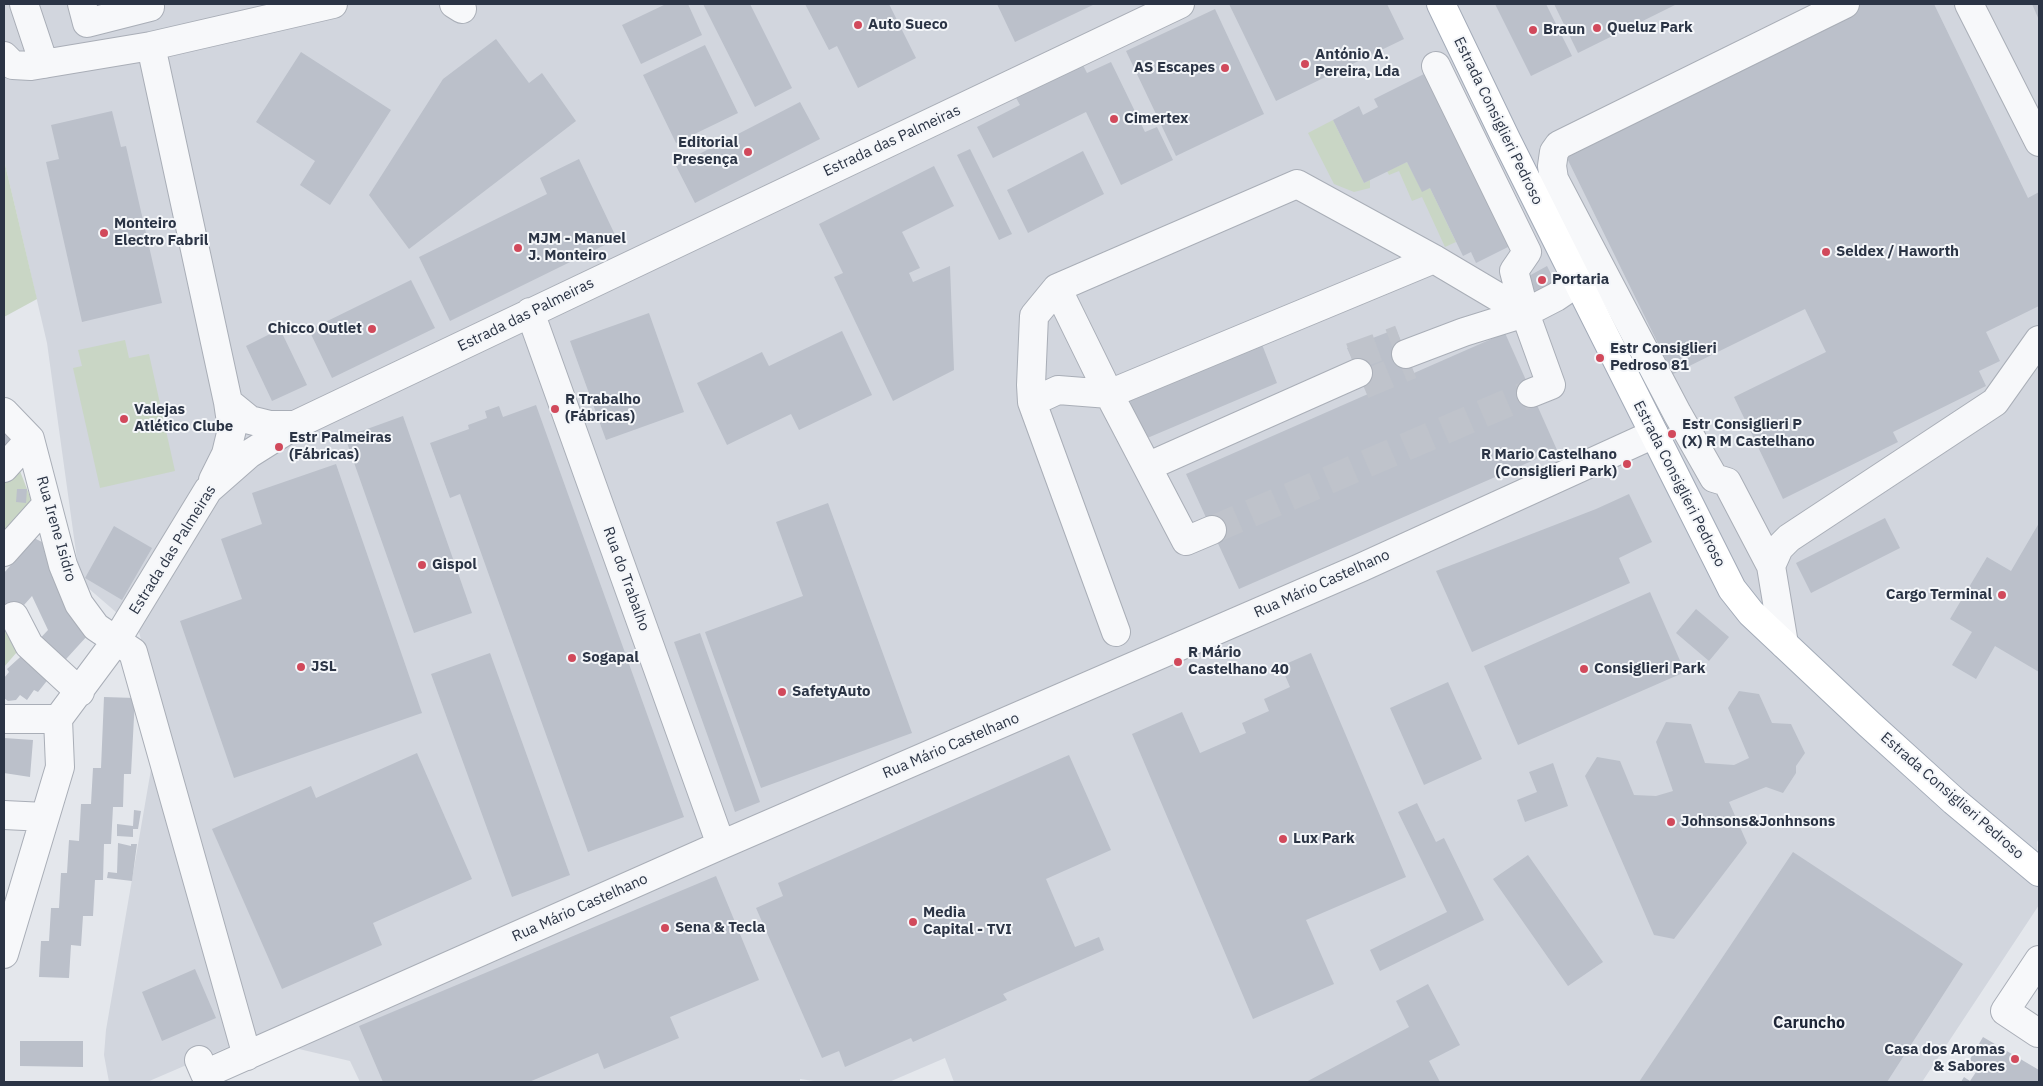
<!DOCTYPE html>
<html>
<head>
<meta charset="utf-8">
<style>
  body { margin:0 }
  #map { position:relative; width:2043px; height:1086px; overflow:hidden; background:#e4e7ec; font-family:"IBM Plex Sans",sans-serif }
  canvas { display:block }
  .frame { position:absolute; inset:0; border:5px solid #2b3445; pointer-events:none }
</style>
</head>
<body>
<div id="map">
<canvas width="2043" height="1086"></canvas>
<div class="frame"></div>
</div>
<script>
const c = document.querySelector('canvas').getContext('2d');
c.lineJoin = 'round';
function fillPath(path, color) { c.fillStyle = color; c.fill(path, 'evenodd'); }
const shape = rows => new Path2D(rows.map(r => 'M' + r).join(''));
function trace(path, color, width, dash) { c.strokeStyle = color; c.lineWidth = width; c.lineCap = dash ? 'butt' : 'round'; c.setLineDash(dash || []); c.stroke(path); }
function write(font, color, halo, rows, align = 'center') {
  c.font = font + ' "IBM Plex Sans",sans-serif'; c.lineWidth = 4; c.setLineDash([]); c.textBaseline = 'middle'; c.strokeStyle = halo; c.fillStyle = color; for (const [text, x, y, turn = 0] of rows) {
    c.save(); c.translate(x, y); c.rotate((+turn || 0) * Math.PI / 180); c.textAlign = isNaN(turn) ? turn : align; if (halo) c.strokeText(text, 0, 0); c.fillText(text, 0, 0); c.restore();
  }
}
fillPath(shape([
  [4,4,2039,4,2039,838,2037,842,2039,905,1922,1082,954,1082,945,1058,889,1082,821,1082,800,1079,800,1082,360,1082,350,1061,248,1037,139,632,80,581,47,343,4,160],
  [154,752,233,1045,147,1082,109,1082,104,1055,106,1030]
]), '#d2d6de');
fillPath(shape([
  [1333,120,1364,183,1370,180,1370,188,1354,192,1334,184,1308,133],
  [4,160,37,299,4,317],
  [1407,162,1422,191,1430,188,1456,242,1445,247,1422,197,1412,201,1399,171,1389,175,1387,171],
  [125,340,129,358,149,354,175,471,100,488,73,368,82,366,78,350],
  [20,471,32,502,4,538,4,481,11,473],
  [9,628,17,652,4,667,4,634]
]), '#c9d6c5');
fillPath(shape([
  [666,4,688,4,702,35,641,64,622,25],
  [703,4,750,4,792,88,755,107],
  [805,4,889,4,916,58,858,88,837,46,829,50],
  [997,4,1095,4,1015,42],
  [1229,4,1387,4,1404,39,1276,101],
  [1495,4,1546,4,1572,56,1531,76],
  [1554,4,1677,4,1578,53],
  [1862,4,1934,4,2028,198,2039,192,2039,306,1986,332,2000,361,1979,371,1986,386,1893,432,1898,442,1783,499,1734,397,1826,352,1805,309,1673,374,1563,150],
  [2032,4,2039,4,2039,20],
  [1215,9,1264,114,1176,156,1126,51],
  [496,39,529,83,542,73,576,121,409,249,369,195,443,79],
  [705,45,738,113,676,143,643,75],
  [301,52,391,110,330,205,300,185,315,161,256,122],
  [1111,62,1145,132,1157,127,1173,160,1121,185,1086,112,993,158,977,127,1020,105,1015,96,1082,63,1087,73],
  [1426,73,1510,246,1476,263,1471,252,1463,256,1430,188,1422,192,1407,162,1364,183,1333,120,1359,106,1363,115,1378,107,1374,99],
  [800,102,820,139,695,203,676,166],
  [112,111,121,147,126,146,162,303,82,322,46,162,59,159,51,125],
  [970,149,1012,234,999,240,957,155],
  [1083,151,1104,194,1028,233,1007,190],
  [579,159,617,239,450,321,419,257,547,194,540,178],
  [934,166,954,206,902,232,920,268,909,273,913,282,950,266,954,370,893,401,834,277,843,273,819,224],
  [1547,266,1556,284,1537,295,1527,277],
  [411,280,435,328,332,378,309,330],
  [649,313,684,412,606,440,570,341],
  [280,329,307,385,272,401,246,346],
  [1396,329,1414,373,1505,333,1557,450,1239,589,1186,474,1368,394,1347,348],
  [842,331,872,395,799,430,791,414,727,445,697,383,762,352,769,366],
  [1261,342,1277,383,1145,439,1129,399],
  [536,405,684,817,588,852,460,494,450,498,430,443,469,429,468,425,487,418,485,411,499,406,503,417],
  [403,416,472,613,414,633,345,437],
  [4,424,11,431,10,441,4,449],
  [336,464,422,713,234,778,180,621,242,599,221,539,262,524,252,493],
  [17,489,27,489,26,503,16,502],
  [1629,494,1652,542,1619,558,1630,583,1472,652,1436,571,1596,509],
  [828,503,912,733,761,788,705,632,803,596,776,522],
  [1885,518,1900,548,1811,593,1796,563],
  [2039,523,2039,672,1995,646,1976,679,1952,665,1972,632,1950,619,1987,557,2011,571],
  [114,526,152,548,122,600,85,578],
  [34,538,44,543,88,635,57,669,33,646,48,630,32,596,24,605,21,603,10,616,11,621,4,630,4,573],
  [1650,592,1685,672,1518,745,1484,666],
  [1696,609,1729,637,1709,661,1676,633],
  [700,633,760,802,735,812,674,642],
  [29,649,54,672,38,692,34,690,27,700,20,695,16,700,8,701,4,698,4,678,9,672,7,669],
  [490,653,570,875,512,897,431,674],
  [1311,653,1406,877,1306,920,1334,984,1253,1019,1132,734,1182,712,1200,753,1246,733,1242,723,1269,711,1264,699,1290,687,1281,666],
  [1448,682,1482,759,1424,785,1390,708],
  [1739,691,1759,694,1772,723,1791,724,1805,753,1796,766,1796,773,1783,793,1766,787,1729,802,1747,843,1674,939,1654,935,1585,776,1597,757,1620,761,1634,795,1656,796,1673,791,1656,742,1666,722,1691,724,1705,763,1734,765,1749,758,1728,708],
  [104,697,135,698,131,774,124,774,123,807,113,807,111,844,104,844,103,880,95,880,93,916,83,916,81,946,71,945,69,978,39,977,41,941,49,941,51,908,59,908,61,873,67,873,69,840,79,841,81,804,91,804,93,768,101,768],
  [4,738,33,740,30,777,4,773],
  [417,753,472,879,373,923,382,945,282,989,212,829,311,786,316,798],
  [1069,755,1111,850,1046,879,1075,947,1099,937,1104,950,1003,994,1007,1000,913,1042,911,1038,845,1067,839,1051,822,1058,756,908,783,896,778,883],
  [1553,763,1568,806,1525,822,1517,800,1537,792,1529,772],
  [1417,803,1436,842,1444,838,1484,920,1380,971,1370,950,1447,912,1398,812],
  [134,810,141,811,138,829,133,829,133,837,117,836,117,824,133,826],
  [118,843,131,846,131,844,137,844,132,881,107,878,108,872,117,873],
  [1793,852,1963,964,1887,1082,1639,1082],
  [1528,855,1603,962,1568,986,1493,879],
  [716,876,759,980,670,1017,679,1038,604,1069,598,1053,529,1082,383,1082,359,1026],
  [195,969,216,1018,162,1041,142,992],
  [1428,984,1460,1045,1429,1061,1440,1082,1306,1082,1409,1027,1396,1001],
  [1983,1037,2039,1070,2039,1082,1961,1082,1964,1077,1970,1081,1976,1072,1966,1066],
  [20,1041,83,1041,83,1067,20,1066]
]), '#bbc0ca');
trace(shape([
  [1351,357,1400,339],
  [1363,385,1411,365],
  [1212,530,1531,393]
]), '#bfc3cb', 28, [28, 14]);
const minor = shape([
  [24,4,44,64],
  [82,4,87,23,150,7],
  [454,4,462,9],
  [1969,4,2039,142],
  [4,56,13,65,31,66,151,46],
  [1436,66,1527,252,1514,271,1525,313,1551,385,1531,393],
  [1057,288,1109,394,1186,541,1212,530],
  [530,312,721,845],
  [1406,354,1464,332,1525,313,1556,297,1578,282],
  [228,402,250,420,270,425,295,425],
  [1032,402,1058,390,1109,394,1434,259],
  [4,412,30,439,63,565,79,604,96,627,133,652,247,1056],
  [1149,466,1358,373],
  [4,468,30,439],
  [213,480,226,454,232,429,228,402,151,46,333,4],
  [4,552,46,505],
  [1771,566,1779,548,1789,538,1995,402,2039,340],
  [14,616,29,645,80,692],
  [1116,632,1032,402,1031,385,1034,316,1057,288,1297,184,1434,259,1525,313],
  [1784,644,1771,566,1727,482,1714,478,1677,413,1554,179,1552,166,1554,152,1559,145,1845,4],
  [4,719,58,719,116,641,208,490,249,454,295,425,1180,4],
  [4,815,45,817],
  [4,954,60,767,58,719],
  [2038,1033,2005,1011,2039,960],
  [199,1060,205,1074,721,845,1360,568,1654,434]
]);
const major = shape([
  [1441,4,1506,139,1732,589,1751,613,1869,724,1954,801,2039,872]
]);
trace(minor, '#a9aeb7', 30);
trace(major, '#a3abb8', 30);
trace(minor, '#f7f8fa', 28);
trace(major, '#fff', 28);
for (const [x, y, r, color] of [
  [858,25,5,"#d1495b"],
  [1597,28,5,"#d1495b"],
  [1533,30,5,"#d1495b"],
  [1305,64,5,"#d1495b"],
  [1225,68,5,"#d1495b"],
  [1114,119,5,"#d1495b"],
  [748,152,5,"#d1495b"],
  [104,233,5,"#d1495b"],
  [518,248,5,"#d1495b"],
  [1826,252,5,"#d1495b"],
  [1542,280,5,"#d1495b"],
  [372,329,5,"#d1495b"],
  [1600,358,5,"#d1495b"],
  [555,409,5,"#d1495b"],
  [124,419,5,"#d1495b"],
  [1672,434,5,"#d1495b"],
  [279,447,5,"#d1495b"],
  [1627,464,5,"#d1495b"],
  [422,565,5,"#d1495b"],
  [2002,595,5,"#d1495b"],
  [572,658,5,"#d1495b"],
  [1178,662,5,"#d1495b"],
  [301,667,5,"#d1495b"],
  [1584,669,5,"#d1495b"],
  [782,692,5,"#d1495b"],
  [1671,822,5,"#d1495b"],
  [1283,839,5,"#d1495b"],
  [913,922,5,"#d1495b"],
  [665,928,5,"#d1495b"],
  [2015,1059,5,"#d1495b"]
]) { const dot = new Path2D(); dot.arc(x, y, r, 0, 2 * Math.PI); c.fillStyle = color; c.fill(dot); trace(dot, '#f4f6f9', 2); }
write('bold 15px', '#2b3445', '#f4f6f9', [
  ["Auto Sueco",868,25],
  ["Queluz Park",1607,28],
  ["Braun",1543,30],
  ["António A.",1315,55],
  ["Pereira, Lda",1315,72],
  ["AS Escapes",1215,68,"right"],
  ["Cimertex",1124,119],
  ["Editorial",738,143,"right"],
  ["Presença",738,160,"right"],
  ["Monteiro",114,224],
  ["Electro Fabril",114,241],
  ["MJM - Manuel",528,239],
  ["J. Monteiro",528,256],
  ["Seldex / Haworth",1836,252],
  ["Portaria",1552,280],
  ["Chicco Outlet",362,329,"right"],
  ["Estr Consiglieri",1610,349],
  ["Pedroso 81",1610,366],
  ["R Trabalho",565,400],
  ["(Fábricas)",565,417],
  ["Valejas",134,410],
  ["Atlético Clube",134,427],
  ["Estr Consiglieri P",1682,425],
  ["(X) R M Castelhano",1682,442],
  ["Estr Palmeiras",289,438],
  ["(Fábricas)",289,455],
  ["R Mario Castelhano",1617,455,"right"],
  ["(Consiglieri Park)",1617,472,"right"],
  ["Gispol",432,565],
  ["Cargo Terminal",1992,595,"right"],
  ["R Mário",1188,653],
  ["Castelhano 40",1188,670],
  ["Sogapal",582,658],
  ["JSL",311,667],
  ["Consiglieri Park",1594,669],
  ["SafetyAuto",792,692],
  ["Johnsons&Jonhnsons",1681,822],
  ["Lux Park",1293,839],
  ["Media",923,913],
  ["Capital - TVI",923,930],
  ["Sena & Tecla",675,928],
  ["Casa dos Aromas",2005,1050,"right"],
  ["& Sabores",2005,1067,"right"]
], 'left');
write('15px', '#2b3445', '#f4f6f9', [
  ["Estrada Consiglieri Pedroso",1498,121,64],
  ["Estrada das Palmeiras",892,141,-25],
  ["Estrada das Palmeiras",526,315,-26],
  ["Estrada Consiglieri Pedroso",1679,484,63],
  ["Rua Irene Isidro",56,529,74],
  ["Estrada das Palmeiras",173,550,-58],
  ["Rua do Trabalho",626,579,70],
  ["Rua Mário Castelhano",1322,584,-24],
  ["Rua Mário Castelhano",951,746,-23],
  ["Estrada Consiglieri Pedroso",1952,796,41],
  ["Rua Mário Castelhano",580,908,-24]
]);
write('bold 16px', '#1d2536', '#f4f6f9', [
  ["Caruncho",1809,1023]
]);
</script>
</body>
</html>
